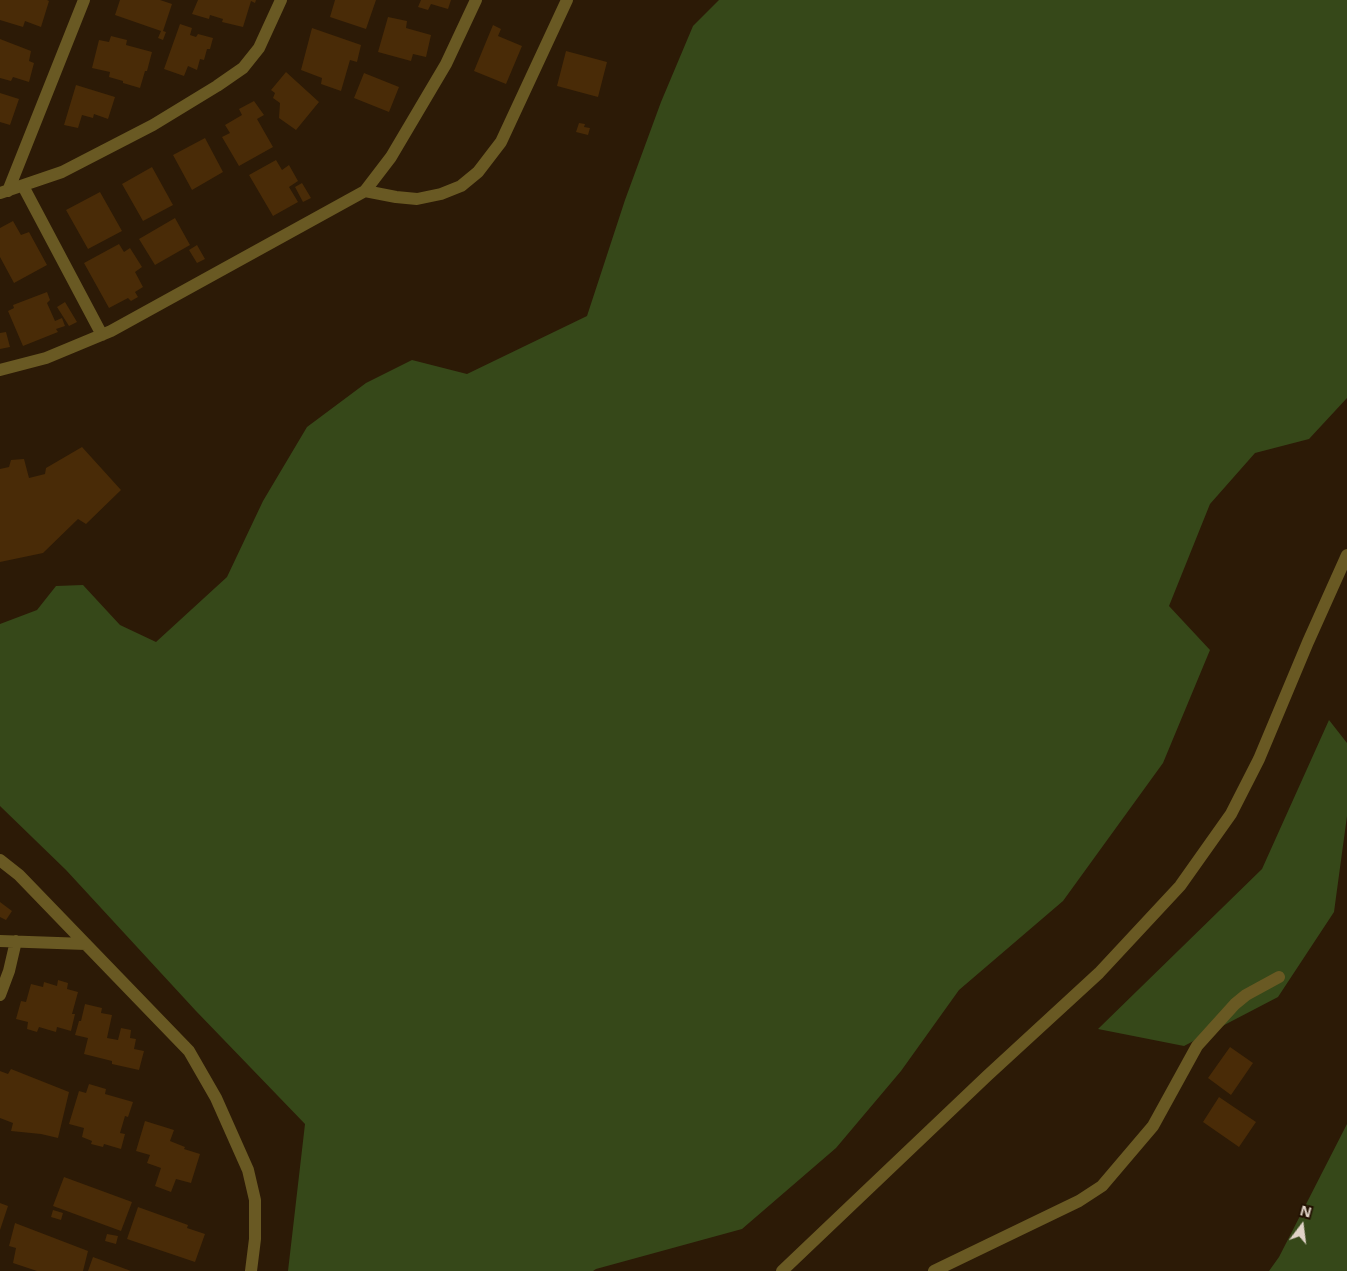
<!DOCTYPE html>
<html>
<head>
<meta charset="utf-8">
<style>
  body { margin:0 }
  #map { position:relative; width:1347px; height:1271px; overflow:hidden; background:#2c1a06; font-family:"Open Sans",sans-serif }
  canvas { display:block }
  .north { position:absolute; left:1277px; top:1201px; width:50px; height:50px; -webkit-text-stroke:4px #221101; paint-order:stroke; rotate:15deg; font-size:14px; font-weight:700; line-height:20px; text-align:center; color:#e0d3c7 }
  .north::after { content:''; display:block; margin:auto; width:18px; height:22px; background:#e0d3c7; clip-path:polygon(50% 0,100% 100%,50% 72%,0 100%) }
</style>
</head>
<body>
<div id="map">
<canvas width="1347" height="1271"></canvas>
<div class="north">N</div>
</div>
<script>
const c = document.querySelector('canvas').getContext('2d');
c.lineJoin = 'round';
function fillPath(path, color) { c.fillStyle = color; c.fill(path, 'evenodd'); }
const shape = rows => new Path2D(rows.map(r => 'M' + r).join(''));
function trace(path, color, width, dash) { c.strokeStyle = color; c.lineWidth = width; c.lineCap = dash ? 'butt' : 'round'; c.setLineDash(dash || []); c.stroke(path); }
fillPath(shape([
  [719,0,1347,0,1347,398,1309,439,1255,453,1210,504,1169,606,1210,650,1163,763,1063,901,959,990,901,1071,836,1148,742,1229,596,1269,593,1271,288,1271,305,1124,196,1011,66,870,0,806,0,624,37,610,56,586,83,585,120,625,156,642,227,577,263,501,307,427,366,383,412,360,467,374,587,316,625,200,661,102,693,26],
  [1329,720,1347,743,1347,816,1334,912,1278,997,1184,1046,1098,1029,1262,869],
  [1347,1124,1347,1271,1269,1271,1279,1257]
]), '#364819');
fillPath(shape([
  [0,0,47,0,49,1,41,27,25,21,23,27,0,20],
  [120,0,160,0,172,4,163,31,166,32,163,40,158,38,161,31,115,15],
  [198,0,256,0,255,3,251,1,243,27,222,22,223,19,210,15,209,19,192,14],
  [335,0,376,0,366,29,330,17],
  [421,0,451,0,448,9,431,4,428,10,418,7],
  [388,17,407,21,406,28,431,35,426,57,413,54,411,61,378,52],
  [180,24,192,28,190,35,196,37,198,34,213,38,210,49,207,49,204,60,200,59,197,70,188,66,184,76,164,69],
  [493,25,501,29,498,36,522,46,506,84,474,71],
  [312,28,361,45,357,62,350,60,341,91,321,84,322,78,301,70],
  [111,36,127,40,126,45,152,52,147,71,145,71,140,88,123,83,123,81,109,77,110,72,92,68,99,40,109,42],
  [0,39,31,51,29,61,34,63,29,82,13,77,11,81,0,78],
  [566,51,607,62,598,97,557,86],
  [286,72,319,102,296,130,279,118,280,103,273,98,275,93,271,90],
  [364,73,399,87,389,112,354,98],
  [76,85,115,97,108,119,94,114,93,118,82,115,78,128,64,125],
  [0,93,19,99,10,125,0,122],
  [254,101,264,115,257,119,273,147,239,166,222,137,230,133,225,125,242,115,239,109],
  [579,123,585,124,584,127,590,128,588,135,576,132],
  [205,138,223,172,192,190,173,155],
  [276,160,282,170,289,165,298,181,289,187,298,202,273,216,249,175],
  [152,167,173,205,143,221,122,184],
  [302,183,311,198,303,202,295,187],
  [100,192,122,231,88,249,66,210],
  [175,218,190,245,155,265,139,239],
  [13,221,21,235,29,232,47,265,14,283,0,257,0,228],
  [119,244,124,252,130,248,142,267,135,272,143,287,135,292,138,297,131,301,128,298,109,308,84,263],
  [197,245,205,259,197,263,189,250],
  [47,292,50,300,47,303,55,321,62,318,65,326,56,329,58,332,23,346,8,311,14,308,13,305],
  [65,302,77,322,69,326,57,307],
  [6,332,10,347,0,349,0,333],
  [82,447,121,490,86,524,78,519,43,553,0,562,0,469,9,467,11,460,24,459,29,478,45,474,46,468],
  [0,902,12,911,6,920,0,917],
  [58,980,68,983,67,989,78,992,72,1014,75,1014,71,1031,57,1027,56,1032,39,1027,37,1032,27,1029,28,1022,16,1019,21,1001,26,1002,31,984,43,987,44,982,57,986],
  [85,1004,102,1008,101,1013,112,1015,107,1038,118,1040,121,1028,131,1030,130,1038,136,1039,134,1049,144,1051,139,1070,112,1064,112,1061,84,1054,88,1038,75,1035,79,1021,81,1021],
  [1230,1047,1253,1063,1231,1095,1208,1078],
  [11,1069,69,1092,58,1138,41,1134,11,1131,13,1123,0,1118,0,1071,8,1074],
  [89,1084,106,1089,105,1094,133,1102,128,1117,125,1116,120,1133,125,1134,121,1149,104,1144,103,1147,91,1144,92,1141,82,1137,84,1128,69,1124,79,1091,86,1093],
  [1219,1097,1256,1122,1239,1147,1203,1122],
  [145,1121,174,1130,170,1141,185,1147,184,1149,200,1154,191,1183,176,1179,171,1192,155,1186,161,1168,147,1163,150,1155,136,1151],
  [64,1177,132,1202,121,1231,53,1206],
  [0,1203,8,1206,0,1230],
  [138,1207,188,1225,187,1228,205,1234,195,1262,127,1239],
  [53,1210,63,1213,61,1220,51,1217],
  [15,1223,88,1251,83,1271,37,1271,13,1263,16,1248,9,1246],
  [107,1234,118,1236,116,1244,105,1241],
  [93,1257,131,1271,88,1271]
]), '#492b07');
trace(shape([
  [23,186,102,335],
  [8,191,84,0],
  [365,191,396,197,417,199,441,194,461,186,478,172,501,142,567,0],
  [0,193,62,172,153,125,217,86,243,68,259,48,281,0],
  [0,370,46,358,111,331,365,191,391,157,446,64,476,0],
  [0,860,19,875,189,1051,216,1098,248,1170,255,1200,255,1239,251,1271],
  [0,941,86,944],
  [0,995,9,971,16,941],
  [782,1271,987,1076,1099,973,1180,886,1231,814,1259,759,1308,642,1347,555],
  [934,1271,1079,1201,1102,1186,1153,1126,1197,1046,1235,1004,1246,995,1279,977]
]), '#695923', 12);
</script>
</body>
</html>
